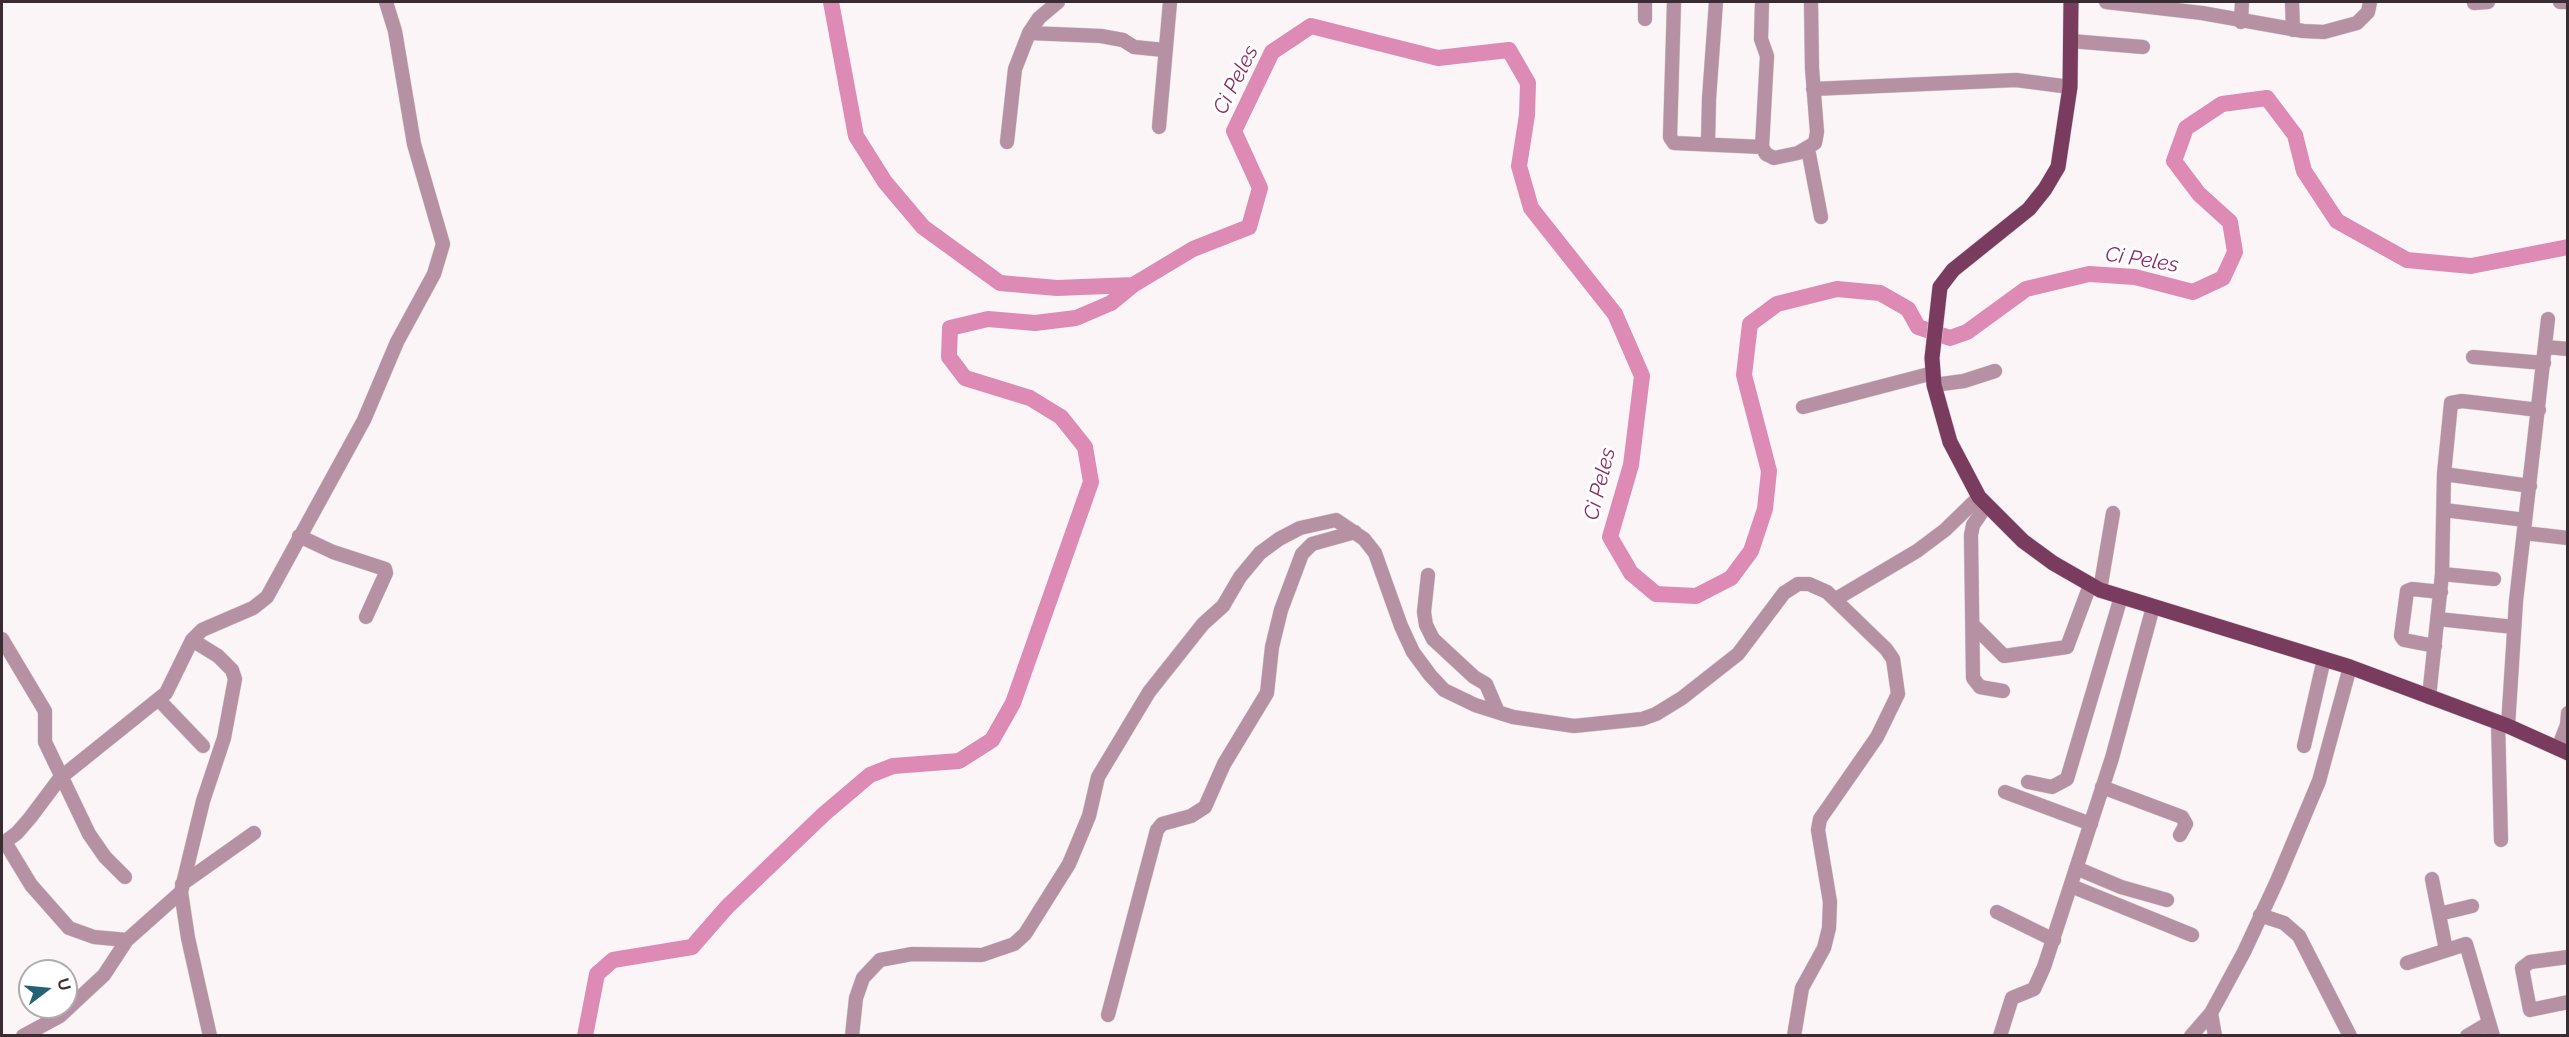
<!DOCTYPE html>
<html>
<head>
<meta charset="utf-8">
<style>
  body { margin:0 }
  #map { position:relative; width:2569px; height:1037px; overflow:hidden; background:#fcf5f8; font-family:Raleway,sans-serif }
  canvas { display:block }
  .frame { position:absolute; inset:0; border:3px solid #392c32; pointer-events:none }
  .north { position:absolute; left:18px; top:959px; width:60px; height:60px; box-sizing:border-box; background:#fff; border:2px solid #b0abad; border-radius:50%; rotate:74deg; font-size:16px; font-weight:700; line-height:24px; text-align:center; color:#392c32 }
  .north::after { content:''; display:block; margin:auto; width:21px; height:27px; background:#246278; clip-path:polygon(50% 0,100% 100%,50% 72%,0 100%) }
</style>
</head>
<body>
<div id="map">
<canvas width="2569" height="1037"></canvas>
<div class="frame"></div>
<div class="north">U</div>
</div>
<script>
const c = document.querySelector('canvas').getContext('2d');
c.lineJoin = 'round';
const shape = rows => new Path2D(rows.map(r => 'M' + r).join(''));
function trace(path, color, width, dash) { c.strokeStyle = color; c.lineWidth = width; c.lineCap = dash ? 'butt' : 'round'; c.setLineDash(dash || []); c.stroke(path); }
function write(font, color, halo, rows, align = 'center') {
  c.font = font + ' Raleway,sans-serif'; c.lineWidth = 6; c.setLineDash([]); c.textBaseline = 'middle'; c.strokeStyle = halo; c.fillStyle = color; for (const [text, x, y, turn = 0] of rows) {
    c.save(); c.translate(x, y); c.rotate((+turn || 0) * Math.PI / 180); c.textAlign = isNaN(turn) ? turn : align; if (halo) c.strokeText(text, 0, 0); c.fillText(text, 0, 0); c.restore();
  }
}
trace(shape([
  [831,2,856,136,885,182,923,227,1000,283,1057,288,1133,285,1193,249,1249,227,1260,188,1234,131,1272,52,1311,26,1438,58,1509,50,1528,83,1527,115,1519,166,1531,208,1615,314,1642,376,1631,465,1610,537,1631,573,1656,594,1696,596,1731,578,1751,551,1765,509,1769,471,1744,375,1750,324,1777,304,1837,289,1880,293,1908,309,1918,327,1950,338,1967,332,2026,289,2089,274,2135,277,2193,292,2223,278,2235,252,2230,222,2199,194,2174,161,2186,128,2222,104,2267,98,2295,135,2304,171,2337,221,2407,260,2471,266,2568,247],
  [585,1036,597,974,613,960,692,947,727,907,824,814,870,775,893,766,959,761,992,740,1013,703,1091,482,1085,447,1061,417,1030,398,965,378,949,357,950,328,988,319,1035,323,1076,318,1111,303,1133,285]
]), '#dd8ab5', 16);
const minor = shape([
  [1674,2,1670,137,1674,143,1762,147,1766,154,1774,158,1798,153,1815,143,1817,132,1812,68,1811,2],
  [1762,2,1761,39,1767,56,1762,147],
  [2106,2,2202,13,2303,31,2324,32,2357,23,2368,12,2370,2],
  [2292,2,2293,30],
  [2560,2,2568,2],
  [2474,3,2488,2],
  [1645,19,1645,2],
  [2241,22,2242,2],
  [1029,33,1101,36,1123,40,1134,47,1164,50],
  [2071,41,2143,47],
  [1813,89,2016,80,2070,87],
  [1159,127,1170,2],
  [1007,142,1015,69,1029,33,1039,18,1058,2],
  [1708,143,1709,99,1716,2],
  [1808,149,1821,217],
  [2546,347,2568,349],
  [2473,357,2544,363],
  [1934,385,1964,381,1995,371],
  [1803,407,1933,373],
  [2444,474,2530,486],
  [1986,506,1973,525,1971,535,1973,678,1980,687,2003,691],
  [2444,510,2525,520],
  [2524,533,2568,538],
  [299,536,333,552,385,569,386,573,366,617],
  [2442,574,2494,579],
  [1428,575,1424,612,1426,625,1433,639,1474,677,1486,684,1498,712],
  [2100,590,2113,513],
  [1836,599,1917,551,1945,530,1979,497],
  [2438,619,2514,627],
  [1973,625,2004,656,2067,647,2090,585],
  [2,639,45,711,45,742,89,834,105,857,125,877],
  [192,640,218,656,232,670,235,679,224,738,203,801,181,892,188,938,210,1036],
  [2435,646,2404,640,2401,636,2407,591,2412,589,2441,592],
  [2429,697,2442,574,2444,474,2451,403,2462,401,2539,410],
  [159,700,203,746],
  [2498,722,2501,840],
  [2508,726,2516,601,2548,319],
  [2304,746,2324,659],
  [2558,748,2567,725,2568,713],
  [2028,782,2052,787,2067,779,2121,597],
  [2102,787,2182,817,2186,824,2180,835],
  [2005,792,2091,824],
  [5,842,31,885,69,928,94,937,127,940],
  [2,844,17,833,30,818,60,778,166,693,192,640,202,630,253,608,267,597,364,420,397,342,434,274,443,244,414,144,395,31,386,2],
  [2076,868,2121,887,2167,900],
  [2432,879,2446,950],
  [182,884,254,833],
  [2071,886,2192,935],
  [1997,912,2054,940],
  [2439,914,2472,906],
  [2260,915,2284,923,2299,936,2350,1036],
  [2568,957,2530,962,2522,968,2530,1010,2568,1002],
  [2407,963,2466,944,2493,1036],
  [2211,1013,2215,1036],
  [1108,1015,1157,830,1162,824,1191,816,1205,807,1224,764,1267,693,1272,647,1281,610,1302,554,1312,544,1355,532],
  [23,1036,60,1016,104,975,127,940,181,892],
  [852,1036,856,998,863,978,880,960,912,954,982,955,1014,944,1025,934,1069,864,1089,816,1098,777,1149,692,1203,624,1223,606,1240,577,1260,553,1279,539,1300,528,1336,520,1364,539,1375,553,1401,626,1413,652,1430,675,1444,690,1475,705,1513,717,1574,726,1642,719,1656,714,1682,698,1738,654,1784,593,1798,584,1809,584,1827,592,1886,649,1893,659,1898,694,1877,737,1820,819,1818,830,1830,902,1829,928,1824,948,1802,988,1794,1036],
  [2000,1036,2012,998,2034,989,2044,967,2112,758,2153,607],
  [2191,1036,2211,1013,2244,952,2277,881,2319,781,2350,667],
  [2467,1036,2489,1023]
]);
const major = shape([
  [2071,2,2070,87,2058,167,2045,189,2029,209,1953,270,1940,287,1932,358,1934,385,1950,442,1979,497,2023,541,2053,563,2100,590,2350,667,2508,726,2568,753]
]);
trace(minor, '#d9d1d4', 15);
trace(major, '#d9d1d4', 16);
trace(minor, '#b690a3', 14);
trace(major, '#7a3c5e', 15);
write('italic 21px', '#8a2963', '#fff', [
  ["Ci Peles",1236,80,-63],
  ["Ci Peles",2142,260,9],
  ["Ci Peles",1600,484,-76]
]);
</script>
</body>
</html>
